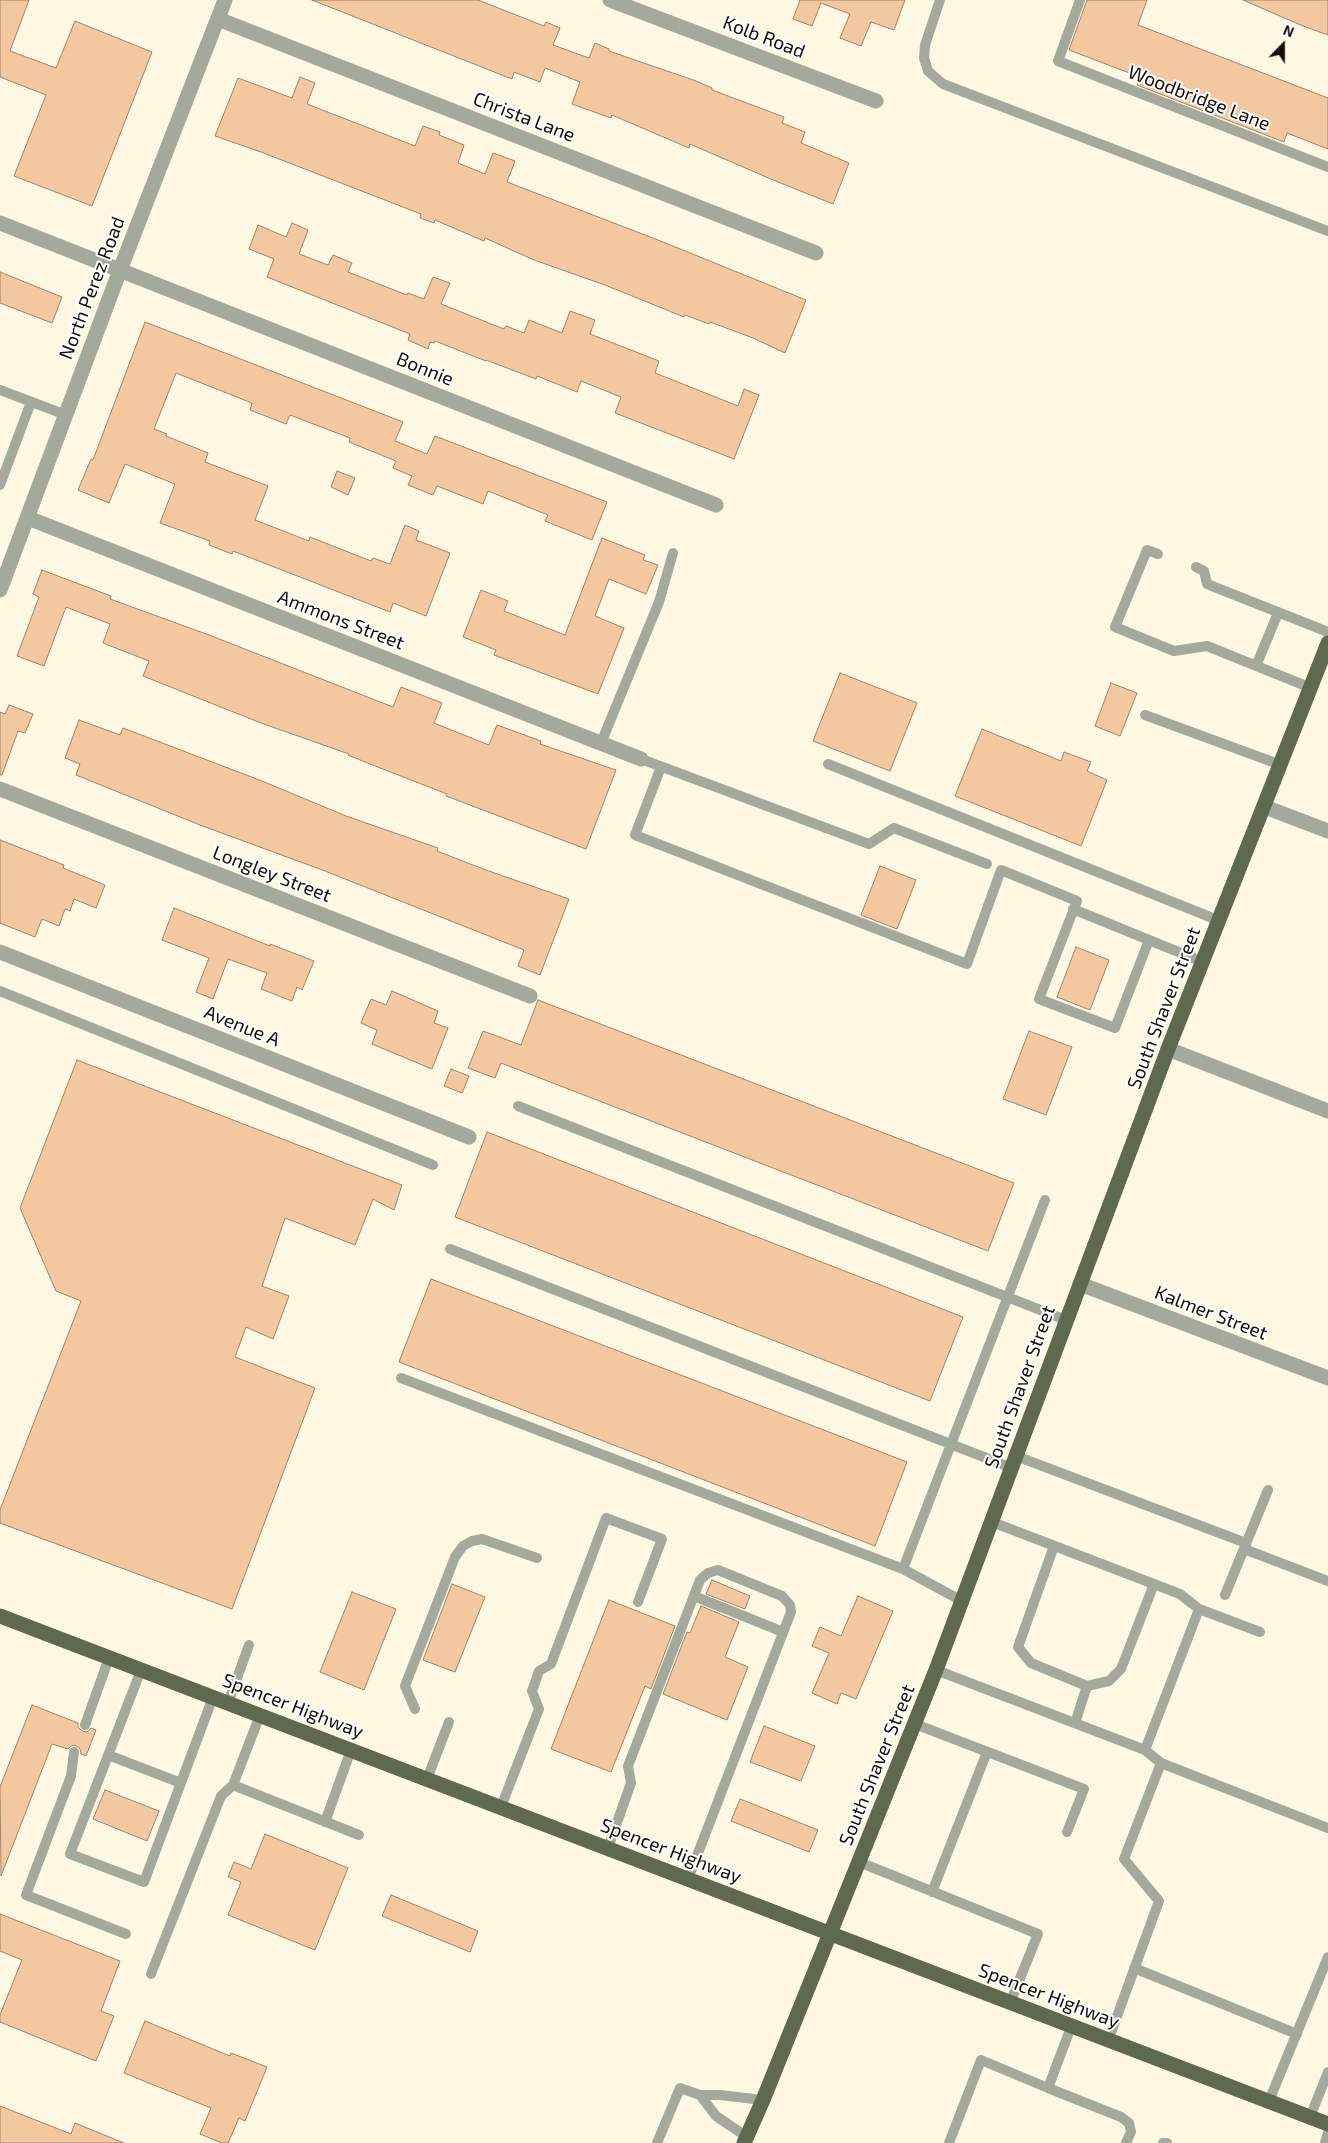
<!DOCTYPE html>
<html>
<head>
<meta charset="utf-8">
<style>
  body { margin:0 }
  #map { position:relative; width:1328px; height:2143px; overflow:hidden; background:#fef8e3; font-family:"Exo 2",sans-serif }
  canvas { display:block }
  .north { position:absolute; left:1258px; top:20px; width:50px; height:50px; -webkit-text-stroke:4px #fff; paint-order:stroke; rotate:22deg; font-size:14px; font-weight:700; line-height:20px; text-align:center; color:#120e04 }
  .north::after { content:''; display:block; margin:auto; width:18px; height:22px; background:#120e04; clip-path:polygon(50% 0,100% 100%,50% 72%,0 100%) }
</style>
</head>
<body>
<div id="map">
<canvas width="1328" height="2143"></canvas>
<div class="north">N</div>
</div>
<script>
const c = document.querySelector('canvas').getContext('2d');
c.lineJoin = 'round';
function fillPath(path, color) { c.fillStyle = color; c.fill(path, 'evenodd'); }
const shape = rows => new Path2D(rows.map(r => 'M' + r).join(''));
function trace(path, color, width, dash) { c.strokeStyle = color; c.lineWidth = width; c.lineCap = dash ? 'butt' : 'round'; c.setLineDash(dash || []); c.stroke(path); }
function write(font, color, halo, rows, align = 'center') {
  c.font = font + ' "Exo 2",sans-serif'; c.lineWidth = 4; c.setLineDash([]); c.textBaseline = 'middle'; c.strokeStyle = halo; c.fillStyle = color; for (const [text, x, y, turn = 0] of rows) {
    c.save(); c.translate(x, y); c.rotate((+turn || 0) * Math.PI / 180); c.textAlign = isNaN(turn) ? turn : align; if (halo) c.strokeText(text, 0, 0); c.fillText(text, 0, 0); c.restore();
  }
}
const building = shape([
  [0,0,29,0,10,51,56,68,75,21,152,52,92,206,14,176,46,95,0,77,0,0],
  [312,0,478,0,544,26,546,22,560,28,553,45,589,58,595,43,609,49,609,51,696,81,712,88,712,90,784,117,782,123,805,132,801,143,849,163,833,204,773,180,690,144,689,148,612,115,611,118,572,104,580,82,545,68,540,82,514,72,512,79,312,0],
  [800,0,905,0,894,30,871,22,861,46,840,38,850,14,821,3,812,26,793,19,800,0],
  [1087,0,1147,0,1138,25,1328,98,1328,149,1287,133,1284,142,1137,85,1140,77,1069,50,1087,0],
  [1243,0,1328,0,1328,35,1303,26,1243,0],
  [300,77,315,83,307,104,415,146,423,126,440,132,439,135,464,145,458,163,485,174,493,153,515,161,507,182,658,240,806,300,785,353,753,338,710,322,709,324,685,315,684,317,605,285,534,260,485,238,484,241,435,220,434,223,420,218,421,214,261,152,215,136,238,78,292,98,300,77],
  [292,223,308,230,299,254,328,265,333,255,352,263,348,272,407,295,408,293,424,299,433,277,450,283,441,304,504,329,506,326,524,333,529,320,562,333,570,311,595,320,590,334,659,361,655,373,738,406,744,389,759,395,734,459,615,413,621,397,581,381,577,392,537,376,536,379,486,360,486,361,435,341,434,343,430,342,428,349,408,340,410,334,267,277,274,259,249,249,258,225,286,237,292,223],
  [0,272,62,297,52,323,0,303,0,272],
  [145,322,403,422,395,441,427,454,435,436,607,502,592,540,545,521,548,515,488,491,483,504,437,486,433,495,408,485,412,476,393,468,396,461,349,442,350,438,290,415,286,424,250,410,252,403,176,373,154,429,167,434,166,436,208,453,205,462,268,486,255,520,309,541,310,537,371,561,373,558,390,564,405,525,419,531,416,540,450,553,426,616,393,603,390,612,233,551,232,554,209,545,210,541,160,523,175,484,125,464,109,503,78,490,91,459,93,460,145,322],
  [337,471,355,478,348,495,331,487,337,471],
  [602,538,645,555,643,560,658,565,646,594,609,579,595,616,624,628,598,694,494,655,496,650,463,637,481,590,508,601,504,611,565,635,602,538],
  [42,570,111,596,110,599,209,635,393,707,401,687,442,703,434,723,489,745,497,725,541,741,540,744,616,770,586,849,446,796,447,794,370,764,348,755,349,754,261,723,143,676,149,661,103,643,110,624,66,607,44,666,17,656,39,597,33,594,42,570],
  [840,673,917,703,890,771,813,741,840,673],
  [1111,683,1137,693,1120,736,1095,726,1111,683],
  [9,705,33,714,25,733,18,731,2,775,0,775,0,712,5,714,9,705],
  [79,720,120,735,123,728,262,781,346,816,438,848,437,851,486,870,569,899,540,975,518,966,524,950,325,871,200,825,76,775,80,764,65,758,79,720],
  [982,729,1061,761,1064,752,1091,762,1087,771,1107,780,1081,846,955,796,982,729],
  [0,840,64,865,63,868,105,885,96,908,74,899,70,911,65,909,59,926,42,919,35,937,0,923,0,840],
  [880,866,916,880,897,929,861,915,880,866],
  [174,908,270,946,270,944,314,961,302,990,297,987,292,1001,261,989,267,973,228,959,213,999,196,992,209,958,162,940,174,908],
  [1076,947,1109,960,1090,1010,1057,997,1076,947],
  [392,991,438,1011,434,1023,448,1028,432,1069,372,1044,377,1030,361,1023,371,999,386,1005,392,991],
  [538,1000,1014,1183,988,1251,501,1063,495,1078,468,1068,483,1031,521,1045,538,1000],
  [1029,1031,1072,1047,1046,1115,1003,1099,1029,1031],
  [77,1060,402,1185,394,1210,373,1199,355,1245,285,1218,262,1286,289,1296,273,1339,246,1327,235,1357,315,1388,232,1609,0,1523,0,1510,81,1301,56,1291,20,1208,77,1060],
  [451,1069,469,1076,462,1093,444,1086,451,1069],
  [487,1132,963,1317,930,1401,455,1217,487,1132],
  [431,1279,907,1462,875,1546,399,1362,431,1279],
  [712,1580,750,1596,745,1609,706,1594,712,1580],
  [452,1584,485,1597,455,1672,423,1660,452,1584],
  [352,1592,396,1609,364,1690,320,1672,352,1592],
  [858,1596,893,1611,856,1699,841,1693,837,1704,812,1693,829,1653,812,1646,820,1627,841,1636,858,1596],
  [609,1600,675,1626,651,1689,645,1686,611,1772,551,1749,609,1600],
  [701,1606,739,1622,725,1657,748,1667,727,1720,663,1694,687,1632,690,1633,701,1606],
  [32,1705,78,1723,78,1727,82,1731,87,1732,91,1728,96,1730,86,1756,81,1754,80,1749,75,1745,71,1746,68,1749,52,1744,1,1876,0,1787,32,1705],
  [764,1726,815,1746,801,1781,750,1762,764,1726],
  [105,1790,159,1811,147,1841,93,1819,105,1790],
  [740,1799,818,1830,809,1852,731,1821,740,1799],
  [265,1834,348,1868,315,1950,228,1915,241,1882,228,1877,234,1862,251,1869,265,1834],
  [391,1895,478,1931,470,1952,382,1916,391,1895],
  [0,1914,120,1961,101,2011,114,2016,96,2061,0,2022,0,2015,22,1960,0,1951,0,1914],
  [145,2021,230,2056,231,2053,267,2067,245,2121,239,2118,228,2143,222,2143,200,2134,211,2108,124,2073,145,2021],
  [0,2106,71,2134,75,2123,124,2143,0,2143,0,2106]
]);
fillPath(building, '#f3c8a0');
trace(building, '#9e836b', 1);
trace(shape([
  [940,0,925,45,924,58,928,71,943,84,1328,231],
  [1080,0,1058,61,1328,167],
  [0,390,66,415],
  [0,485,31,402],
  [1158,554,1147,550,1115,627,1174,651,1207,646,1311,688],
  [1196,567,1204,571,1207,584,1328,632],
  [1256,666,1278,613],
  [1145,715,1281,765],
  [601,743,659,602,673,553],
  [641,759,869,844,894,828,987,864],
  [828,764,1220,921],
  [661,767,635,835,967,964,1001,870,1077,901,1039,999,1115,1028,1149,940,1203,962],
  [1073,909,1149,940],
  [0,991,433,1165],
  [518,1106,1066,1320],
  [450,1249,1012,1468],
  [401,1378,903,1569,962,1601],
  [1016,1456,1246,1543],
  [992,1522,1180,1594,1199,1609,1260,1632],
  [1054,1546,1018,1647,1031,1663,1087,1686,1075,1723],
  [1244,1549,1328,1581],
  [903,1569,1045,1200],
  [1225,1595,1268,1490],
  [694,1596,783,1632],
  [141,1670,70,1854,144,1882,213,1697],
  [936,1670,1145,1750,1161,1763,1328,1828],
  [1087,1686,1109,1681,1121,1669,1154,1584],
  [228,1703,249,1645],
  [415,1709,405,1686,455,1557,463,1546,472,1541,482,1539,537,1558],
  [915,1724,1084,1789,1067,1832],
  [85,1725,109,1658],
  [1145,1750,1199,1609],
  [74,1752,71,1776,26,1895,126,1934],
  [108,1755,181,1783],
  [427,1779,449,1722],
  [233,1785,359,1835],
  [501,1807,539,1709,532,1691,539,1671,551,1664,606,1518,662,1539,638,1602],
  [325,1822,351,1750],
  [608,1848,631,1783,628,1766,700,1580,708,1573,718,1570,782,1596,790,1605,791,1612,688,1879],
  [859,1862,1038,1934,1010,2003],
  [932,1892,987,1752],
  [1134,1968,1297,2034],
  [151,1974,221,1796,233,1785,260,1715],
  [1071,2027,1048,2088,1121,2117,1129,2123,1131,2132,1126,2143],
  [1108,2041,1159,1901,1124,1859,1161,1763],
  [700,2095,716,2116,747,2137],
  [1269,2101,1328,1957],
  [1310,2117,1328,2072],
  [657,2143,680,2088,700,2095,720,2095,763,2100],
  [949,2143,981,2060,1048,2088],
  [1163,2143,1167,2143],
  [1325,2143,1328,2133]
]), '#a4aa9b', 10);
trace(shape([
  [610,0,876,101],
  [218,19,816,253],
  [0,223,716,505],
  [28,518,641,759],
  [0,789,530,996],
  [1265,807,1328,831],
  [0,952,469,1137],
  [1168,1049,1328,1111],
  [1080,1284,1328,1378]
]), '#a4aa9b', 15);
trace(shape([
  [0,590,120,270,225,0]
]), '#a4aa9b', 15);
trace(shape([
  [0,1616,1328,2124],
  [744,2143,763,2100,936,1670,1168,1049,1328,643]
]), '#5f6950', 15);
write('19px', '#120e04', '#fff', [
  ["Kolb Road",764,37,21],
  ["Woodbridge Lane",1199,98,21],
  ["Christa Lane",524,117,21],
  ["North Perez Road",92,288,-69],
  ["Bonnie",425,369,22],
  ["Ammons Street",341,620,21],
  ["Longley Street",272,874,21],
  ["South Shaver Street",1164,1008,-69],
  ["Avenue A",242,1026,22],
  ["Kalmer Street",1211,1313,21],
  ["South Shaver Street",1020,1387,-70],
  ["Spencer Highway",293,1706,21],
  ["South Shaver Street",877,1765,-68],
  ["Spencer Highway",671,1851,21],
  ["Spencer Highway",1049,1996,21]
]);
</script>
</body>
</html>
